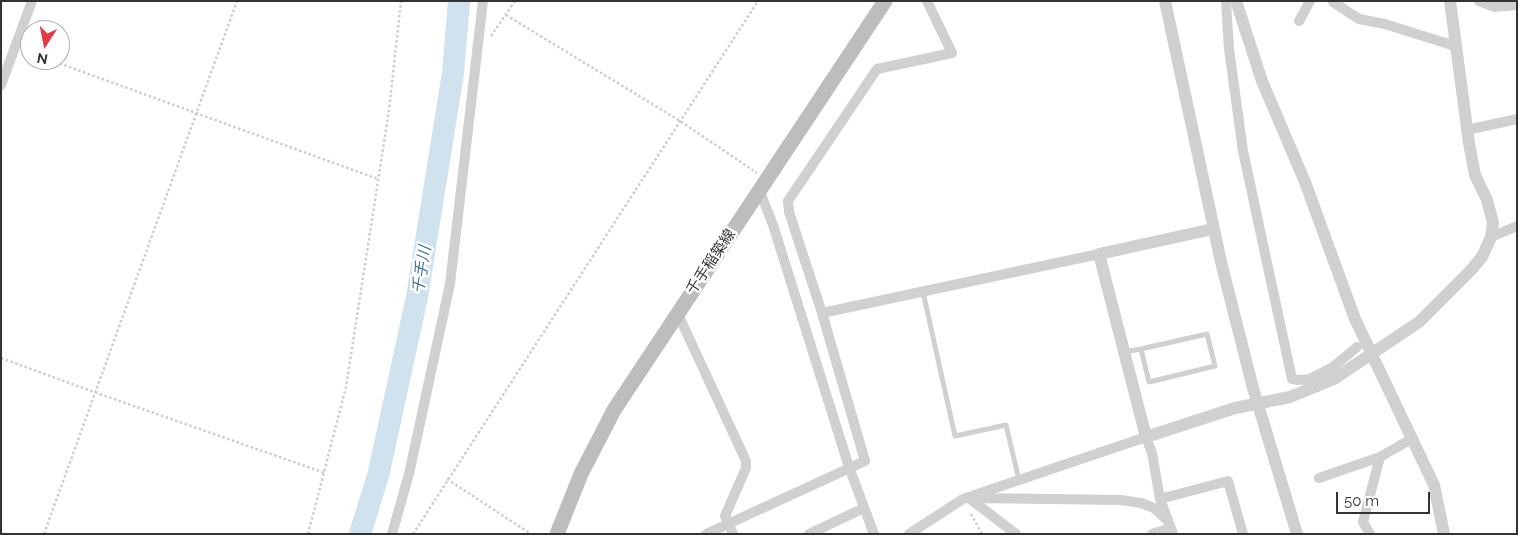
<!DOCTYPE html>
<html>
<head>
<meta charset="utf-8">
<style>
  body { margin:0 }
  #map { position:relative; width:1518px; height:535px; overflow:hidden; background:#fff; font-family:Raleway,sans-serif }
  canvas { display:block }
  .frame { position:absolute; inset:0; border:2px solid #333; pointer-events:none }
  .north { position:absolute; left:20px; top:20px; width:50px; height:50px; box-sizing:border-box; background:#fff; border:1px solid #adadad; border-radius:50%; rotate:191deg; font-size:14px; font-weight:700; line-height:20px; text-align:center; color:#333 }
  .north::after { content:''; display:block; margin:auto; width:18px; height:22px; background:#e63946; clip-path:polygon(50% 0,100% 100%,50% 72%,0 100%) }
  .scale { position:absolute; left:1336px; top:492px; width:94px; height:22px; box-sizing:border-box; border:2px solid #333; border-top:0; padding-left:6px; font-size:15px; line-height:18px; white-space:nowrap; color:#333; -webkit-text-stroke:4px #fff; paint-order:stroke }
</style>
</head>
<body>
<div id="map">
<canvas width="1518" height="535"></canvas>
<div class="frame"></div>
<div class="north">N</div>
<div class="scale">50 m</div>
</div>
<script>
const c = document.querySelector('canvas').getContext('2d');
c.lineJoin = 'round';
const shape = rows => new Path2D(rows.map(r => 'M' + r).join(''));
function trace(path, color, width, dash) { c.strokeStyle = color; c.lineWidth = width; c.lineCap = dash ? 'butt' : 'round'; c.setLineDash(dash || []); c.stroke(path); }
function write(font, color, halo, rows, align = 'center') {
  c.font = font + ' Raleway,"Noto Sans JP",sans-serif'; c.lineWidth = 5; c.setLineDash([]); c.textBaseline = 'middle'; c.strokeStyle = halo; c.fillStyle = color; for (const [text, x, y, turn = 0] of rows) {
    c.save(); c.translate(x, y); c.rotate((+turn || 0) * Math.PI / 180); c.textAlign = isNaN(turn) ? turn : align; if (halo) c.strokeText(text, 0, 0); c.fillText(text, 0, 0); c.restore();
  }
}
trace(shape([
  [360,534,378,476,417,297,453,73,459,1]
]), '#cfe2ee', 22);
trace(shape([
  [506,15,680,121,757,173],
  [491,36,515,1],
  [50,60,378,179],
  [1,358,94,392,325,473],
  [447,479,531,534],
  [971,514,982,534],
  [44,534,237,1],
  [308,534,346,387,389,110,401,1],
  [413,534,758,1]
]), '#cdcdcd', 2.5, [2.5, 2.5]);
trace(shape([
  [923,292,955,436,1006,425,1019,480],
  [1124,352,1141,349,1207,334,1215,366,1149,382,1141,349]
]), '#d0d0d0', 5);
trace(shape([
  [1226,1,1229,49,1243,151,1292,379,1298,380,1310,379,1333,367,1357,347],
  [1479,1,1495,7,1517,5],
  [1333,2,1359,19,1385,24,1455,46],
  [1299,21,1310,1],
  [1,85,32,1],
  [1467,130,1517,119],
  [759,189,773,225,849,467,874,534],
  [1491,237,1517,226],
  [677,312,746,461,746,468,725,516,733,534],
  [822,313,1099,254],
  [1319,478,1380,457],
  [969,498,1016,534],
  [977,498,1121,500,1141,503,1154,508,1167,520],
  [1160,499,1228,481,1243,534],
  [392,534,409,474,450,284,483,1],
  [706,534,865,461,822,313,789,212,788,201,877,69,952,53,927,1],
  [809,534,864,508],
  [909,534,963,499,1146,437,1152,453,1160,499,1173,534],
  [1152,534,1171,528],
  [1370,534,1363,522,1380,457,1413,438]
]), '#d0d0d0', 10);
trace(shape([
  [1165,1,1221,262,1253,388,1297,534],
  [1236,1,1262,81,1305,182,1355,319,1434,485,1444,534],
  [1213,229,1099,254,1146,437,1235,408,1290,397,1334,379,1419,322,1471,270,1482,257,1491,237,1493,223,1487,200,1475,175,1469,143,1450,1]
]), '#d0d0d0', 12);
trace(shape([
  [557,534,581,474,614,410,885,1]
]), '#bdbdbd', 15);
write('15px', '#333', '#fff', [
  ["千手稲築線",711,262,-56]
]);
write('italic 16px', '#3f7597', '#fff', [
  ["千手川",422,270,-81]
]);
</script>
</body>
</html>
